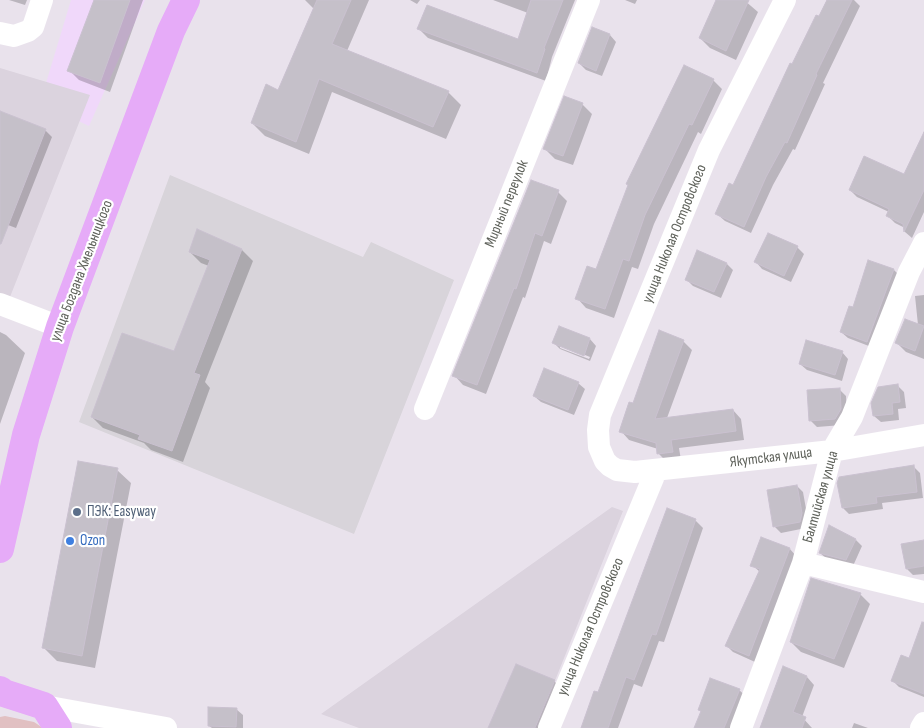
<!DOCTYPE html>
<html>
<head>
<meta charset="utf-8">
<style>
  body { margin:0 }
  canvas { display:block; background:#e9e2ec }
</style>
</head>
<body>
<canvas width="924" height="728"></canvas>
<script>
const c = document.querySelector('canvas').getContext('2d');
c.lineJoin = 'round';
function fillPath(path, color) { c.fillStyle = color; c.fill(path, 'evenodd'); }
const shape = rows => new Path2D(rows.map(r => 'M' + r).join(''));
function trace(path, color, width, dash) { c.strokeStyle = color; c.lineWidth = width; c.lineCap = dash ? 'butt' : 'round'; c.setLineDash(dash || []); c.stroke(path); }
function write(font, color, halo, rows, align = 'center') {
  c.font = font + ' "Sofia Sans Condensed",sans-serif'; c.lineWidth = 4.5; c.setLineDash([]); c.textBaseline = 'middle'; c.strokeStyle = halo; c.fillStyle = color; for (const [text, x, y, turn = 0] of rows) {
    c.save(); c.translate(x, y); c.rotate((+turn || 0) * Math.PI / 180); c.textAlign = isNaN(turn) ? turn : align; if (halo) c.strokeText(text, 0, 0); c.fillText(text, 0, 0); c.restore();
  }
}
fillPath(shape([
  [71,0,145,0,89,126,40,103]
]), '#f0d8fa');
fillPath(shape([
  [170,175,363,257,371,242,454,280,354,534,79,422]
]), '#d8d4da');
fillPath(shape([
  [0,68,90,95,8,302,0,299],
  [612,507,623,511,536,728,359,728,321,714]
]), '#dbd3de');
fillPath(shape([
  [5,716,34,722,43,728,0,728,0,717]
]), '#e1c0c2');
fillPath(shape([
  [9,0,27,0,25,5],
  [96,0,143,0,110,92,79,80,69,70],
  [305,0,369,0,347,51,448,92,461,105,446,139,332,92,309,154,265,136,252,123,279,91,314,9],
  [410,0,420,0,417,4],
  [493,0,575,0,552,57,546,81,428,38,419,29,519,40,528,13],
  [625,0,637,0,635,4],
  [718,0,744,0,758,12,736,60,710,48,700,38],
  [827,0,854,0,860,6,823,83,825,84,795,150,793,149,773,185,751,233,725,221,717,214,734,187],
  [593,29,610,35,616,42,602,76,586,70,579,63],
  [713,80,722,89,701,134,698,132,654,224,638,269,632,267,614,318,586,308,577,298,596,271],
  [582,104,592,114,573,165,555,159,545,149],
  [0,112,45,130,52,137,16,228,0,222],
  [924,141,924,212,912,238,905,232,905,228,895,223,888,216,889,212,857,197,850,190,905,176],
  [558,192,567,201,551,244,544,241,525,298,523,297,486,394,463,385,454,375],
  [797,247,804,254,791,282,762,269,756,262],
  [242,250,253,261,205,382,210,388,183,462,151,450,144,443,103,428,92,417,174,353,209,266,201,263,190,252],
  [869,262,894,270,900,276,874,348,848,338,841,332,853,309],
  [727,264,733,270,721,298,693,286,687,280],
  [924,295,924,359,906,352,897,343,918,325,915,296],
  [560,328,590,339,596,346,590,361,560,349,554,343],
  [560,345,590,357,589,359,560,348],
  [0,332,6,335,25,353,0,424],
  [683,341,692,350,667,418,733,410,741,419,744,440,679,448,681,460,667,462,658,453,658,449,629,440,621,431,634,405],
  [842,352,848,359,842,381,807,370,800,364],
  [578,383,585,389,574,415,541,402,534,396],
  [898,386,904,392,906,408,898,409,899,420,881,422,874,416],
  [839,389,846,396,847,416,842,425,817,427,810,420],
  [913,466,920,473,923,498,882,503,883,509,849,514,843,508,887,469],
  [117,470,131,483,95,668,57,661,44,648],
  [797,486,803,492,808,520,806,528,781,533,774,526],
  [695,520,703,528,664,642,659,641,642,687,634,684,618,728,582,728,599,694],
  [762,539,790,549,796,556,755,662,733,652,727,646,760,572,752,565],
  [856,540,862,546,853,566,827,559,820,553],
  [924,542,924,574,913,575,907,569],
  [812,580,860,594,870,604,844,668,801,652,791,642],
  [924,621,924,697,899,687,893,681,910,660],
  [784,668,807,677,814,685,802,717,812,728,761,728],
  [554,681,567,694,553,728,489,728],
  [739,690,746,696,733,728,695,728,702,712,699,710],
  [236,709,243,715,243,728,212,728,209,726],
  [854,723,868,728,852,728]
]), '#0003');
const building = shape([
  [94,0,130,0,100,83,67,71,94,0],
  [317,0,351,0,332,44,449,91,433,127,319,79,296,142,251,123,266,84,278,90,317,0],
  [531,0,563,0,544,48,545,49,537,73,417,29,427,5,518,39,531,0],
  [716,0,749,0,726,51,699,38,716,0],
  [827,0,852,0,816,74,817,75,787,143,785,142,766,177,744,227,715,214,729,183,733,185,790,63,792,64,816,15,819,16,827,0],
  [592,27,610,34,596,71,578,63,592,27],
  [684,65,714,79,692,125,689,124,645,215,629,261,623,259,605,309,575,299,587,266,596,269,628,185,626,184,684,65],
  [564,96,583,103,563,156,543,149,564,96],
  [0,111,46,129,1,244,0,244,0,111],
  [924,132,924,190,904,232,903,224,886,216,889,209,849,190,864,156,904,174,924,132],
  [531,180,559,190,542,236,535,233,516,289,514,288,477,385,452,376,531,180],
  [197,229,242,249,194,373,200,375,172,451,138,439,140,435,91,417,122,333,174,351,210,260,189,252,197,229],
  [768,233,798,246,784,276,754,262,768,233],
  [697,250,727,263,714,292,685,280,697,250],
  [868,260,894,269,867,342,840,332,849,306,853,307,868,260],
  [905,319,924,326,915,351,895,343,905,319],
  [559,326,590,338,584,356,552,343,559,326],
  [659,330,684,340,655,419,733,409,736,431,671,440,673,452,657,454,656,443,619,432,629,402,633,403,659,330],
  [806,340,843,351,835,375,799,364,806,340],
  [544,368,579,382,568,410,533,396,544,368],
  [898,384,900,402,892,403,893,414,873,416,871,403,878,387,898,384],
  [840,388,841,409,835,419,809,421,807,390,840,388],
  [78,461,118,468,82,656,42,648,78,461],
  [914,465,917,492,876,497,877,503,842,508,837,483,839,477,914,465],
  [797,485,802,513,800,522,773,527,767,490,797,485],
  [667,508,696,519,656,635,652,634,634,680,626,677,608,728,581,728,594,691,598,692,667,508],
  [829,525,856,539,846,560,819,553,829,525],
  [761,537,790,548,749,656,725,646,760,569,750,566,761,537],
  [924,540,924,566,906,569,901,544,924,540],
  [811,578,861,593,834,659,790,642,811,578],
  [922,622,924,623,924,694,891,681,901,655,909,658,922,622],
  [516,664,555,680,535,728,488,728,516,664],
  [783,666,807,676,793,712,806,717,802,728,760,728,783,666],
  [710,678,740,689,724,728,694,728,701,711,698,710,710,678],
  [208,707,237,708,236,727,208,726,208,707]
]);
fillPath(building, '#c5c0c9');
trace(building, '#cac1d0', 1);
trace(shape([
  [785,0,709,150,600,415,598,430,599,447,605,461,610,466,617,470,635,472,832,451,924,435],
  [0,33,14,36,28,31,33,27,42,0],
  [0,304,60,327],
  [425,409,589,0],
  [803,563,924,592],
  [44,706,166,728],
  [549,728,656,471],
  [741,728,803,563,832,451,852,417,909,272,924,243],
  [921,728,924,723]
]), '#fff', 22);
trace(shape([
  [0,549,26,435,60,327,171,31,186,0],
  [0,690,4,693,44,706,58,728]
]), '#e6abf8', 28);
for (const [x, y, r, color] of [
  [77,512,5,"#5c6f8a"],
  [70,541,5,"#3f7fe0"]
]) { const dot = new Path2D(); dot.arc(x, y, r, 0, 2 * Math.PI); c.fillStyle = color; c.fill(dot); trace(dot, '#fff', 2); }
write('15px', '#5e615a', '#fff', [
  ["Мирный переулок",507,204,-68],
  ["улица Николая Островского",675,234,-68],
  ["улица Богдана Хмельницкого",82,271,-69],
  ["Якутская улица",771,458,-7],
  ["Балтийская улица",821,497,-74],
  ["улица Николая Островского",591,627,-67]
]);
write('15px', '#4e5e75', '#fff', [
  ["ПЭК: Easyway",87,512]
], 'left');
write('15px', '#366cbe', '#fff', [
  ["Ozon",80,541]
], 'left');
</script>
</body>
</html>
